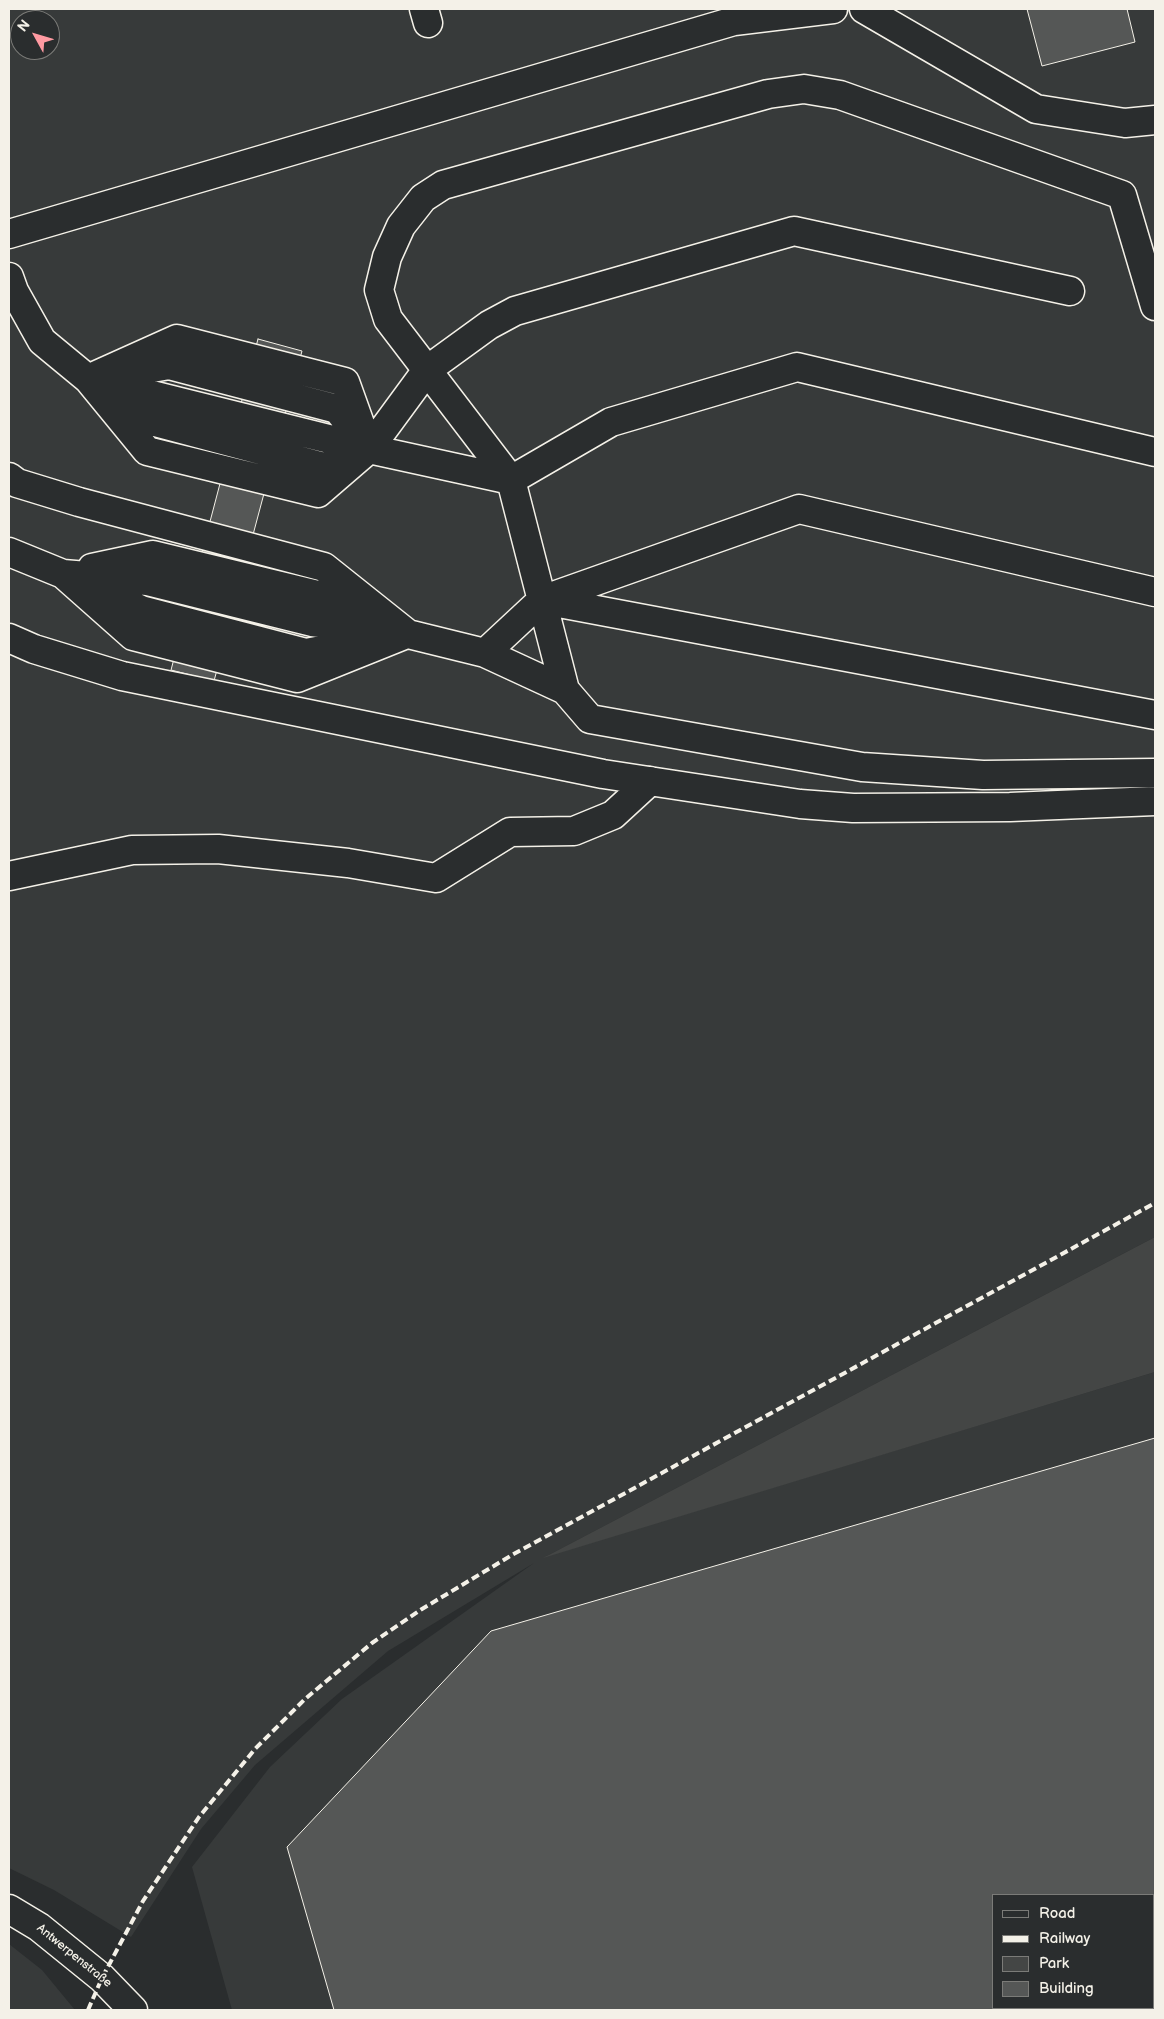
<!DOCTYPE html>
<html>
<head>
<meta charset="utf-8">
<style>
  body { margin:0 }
  #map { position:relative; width:1164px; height:2019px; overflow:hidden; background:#2a2d2e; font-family:"Balsamiq Sans",sans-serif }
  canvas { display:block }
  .frame { position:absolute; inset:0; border:10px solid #f4f1e8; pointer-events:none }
  .legend { position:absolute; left:992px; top:1894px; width:162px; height:115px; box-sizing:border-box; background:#2a2d2e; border:1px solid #7b7b78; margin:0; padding:6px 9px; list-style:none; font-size:15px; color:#f4f1e8 }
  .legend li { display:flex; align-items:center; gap:10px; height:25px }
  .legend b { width:25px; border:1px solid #7b7b78 }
  .north { position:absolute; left:10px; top:10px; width:50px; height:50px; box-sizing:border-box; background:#2a2d2e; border:1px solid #7b7b78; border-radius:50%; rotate:309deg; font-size:14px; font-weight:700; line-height:20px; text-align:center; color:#f4f1e8 }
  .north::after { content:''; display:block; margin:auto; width:18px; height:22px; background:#ff9aa2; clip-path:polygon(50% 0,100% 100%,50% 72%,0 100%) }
</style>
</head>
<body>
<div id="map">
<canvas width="1164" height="2019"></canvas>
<div class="frame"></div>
<ul class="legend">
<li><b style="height:6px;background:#2a2d2e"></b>Road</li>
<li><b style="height:6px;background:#f4f1e8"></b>Railway</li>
<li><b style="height:14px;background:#444645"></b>Park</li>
<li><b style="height:14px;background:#555756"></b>Building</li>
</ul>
<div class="north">N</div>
</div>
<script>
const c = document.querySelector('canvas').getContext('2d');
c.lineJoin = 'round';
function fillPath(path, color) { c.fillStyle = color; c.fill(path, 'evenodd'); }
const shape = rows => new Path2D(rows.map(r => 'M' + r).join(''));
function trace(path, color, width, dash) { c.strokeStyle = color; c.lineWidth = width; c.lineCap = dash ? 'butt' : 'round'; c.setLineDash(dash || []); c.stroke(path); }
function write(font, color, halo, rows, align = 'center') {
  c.font = font + ' "Balsamiq Sans",sans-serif'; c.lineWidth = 4.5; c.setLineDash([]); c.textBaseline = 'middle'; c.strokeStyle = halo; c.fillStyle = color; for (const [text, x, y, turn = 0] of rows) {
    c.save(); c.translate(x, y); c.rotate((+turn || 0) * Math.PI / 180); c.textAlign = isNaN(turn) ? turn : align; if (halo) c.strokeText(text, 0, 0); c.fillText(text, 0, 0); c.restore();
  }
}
fillPath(shape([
  [9,9,1155,9,1155,1237,547,1556,1155,1372,1155,2010,232,2010,192,1867,270,1767,342,1699,534,1563,388,1651,255,1765,201,1829,131,1937,54,1890,9,1868],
  [20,20,50,20,50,50,20,50],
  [993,1895,1153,1895,1153,2008,993,2008],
  [9,1944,42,1970,75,2010,9,2010]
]), '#373a3a');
fillPath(shape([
  [1155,1237,1155,1372,543,1558]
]), '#444645');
const building = shape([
  [1027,9,1127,9,1135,42,1042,66,1027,9],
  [258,339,302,351,214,681,171,670,258,339],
  [1155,1438,1155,2010,334,2010,287,1847,491,1631,1155,1438],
  [993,1895,1153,1895,1153,2008,993,2008,993,1895]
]);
fillPath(building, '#555756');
trace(building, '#f4f1e8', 1);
const minor = shape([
  [424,9,428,23],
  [864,9,1036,109,1125,123,1155,120],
  [9,234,734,21,833,9],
  [9,277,14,291,42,341,88,379,369,449,511,480,611,422,797,367,1155,452],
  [1155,306,1122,195,840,95,804,89,768,94,443,185,423,198,401,226,387,257,379,290,388,319,511,480,565,690,590,719,862,767,983,775,1155,773],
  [124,373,169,365,337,409,359,436],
  [88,379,147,451,318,493,369,449,427,370,489,325,515,311,794,231,1070,291],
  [88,379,177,339,345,382,369,449],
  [108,392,155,422,324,467,356,454],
  [9,477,17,483,79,502,324,567,408,634,485,653,565,690],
  [9,552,63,574,147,581,312,622,408,634],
  [92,568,153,555,318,595,375,619],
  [63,574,133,636,297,678,404,635],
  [90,586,141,610,306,653,348,645],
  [543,600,1155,715],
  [9,638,34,649,122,676,603,774,800,804,853,808,1010,807,1155,801],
  [485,653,542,600,799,509,1155,592],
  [9,876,132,850,218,849,348,863,436,878,510,832,574,831,613,815,650,781],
  [9,1909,39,1927,102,1978,133,2010]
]);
trace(minor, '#f4f1e8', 31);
trace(minor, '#2a2d2e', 28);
trace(shape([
  [88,2010,102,1978,143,1901,199,1817,255,1749,305,1699,372,1643,422,1609,512,1555,1155,1203]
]), '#f4f1e8', 4, [8, 4]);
write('12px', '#f4f1e8', '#2a2d2e', [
  ["Antwerpenstraße",74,1956,39]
]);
</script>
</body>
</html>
